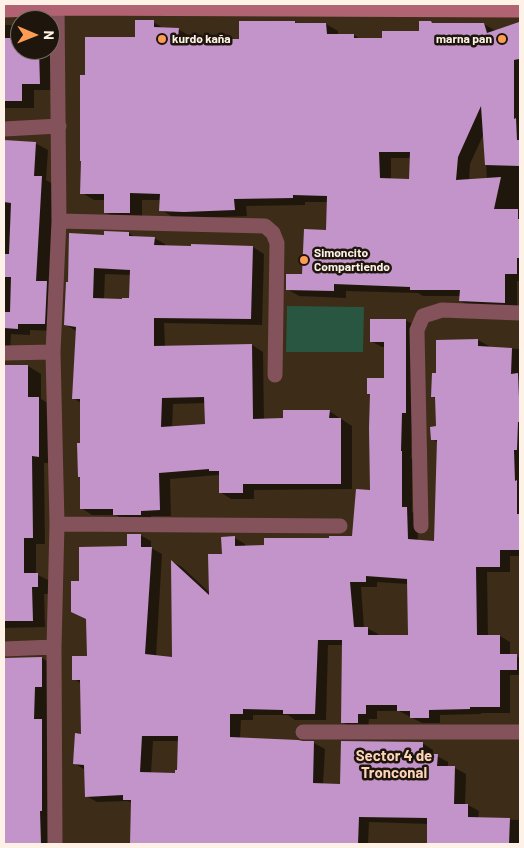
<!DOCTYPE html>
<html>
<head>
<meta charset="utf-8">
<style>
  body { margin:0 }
  #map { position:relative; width:524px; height:848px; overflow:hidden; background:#3d2c17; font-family:Barlow,sans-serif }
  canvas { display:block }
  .frame { position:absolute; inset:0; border:5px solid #fdf2e5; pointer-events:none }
  .north { position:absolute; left:10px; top:10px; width:50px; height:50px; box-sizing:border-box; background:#1e160d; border:1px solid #776e63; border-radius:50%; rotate:91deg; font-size:14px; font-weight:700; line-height:20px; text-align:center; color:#fdf2e5 }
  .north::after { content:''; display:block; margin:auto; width:18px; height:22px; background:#fd9c55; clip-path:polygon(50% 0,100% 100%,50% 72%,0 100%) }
</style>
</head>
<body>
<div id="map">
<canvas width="524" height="848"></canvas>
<div class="frame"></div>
<div class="north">N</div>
</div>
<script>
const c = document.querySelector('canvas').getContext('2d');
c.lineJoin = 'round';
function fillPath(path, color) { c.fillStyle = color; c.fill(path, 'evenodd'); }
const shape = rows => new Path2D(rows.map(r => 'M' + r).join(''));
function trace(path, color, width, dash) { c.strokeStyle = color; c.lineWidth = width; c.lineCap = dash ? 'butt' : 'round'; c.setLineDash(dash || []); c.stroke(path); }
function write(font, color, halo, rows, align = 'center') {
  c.font = font + ' Barlow,sans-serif'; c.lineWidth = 5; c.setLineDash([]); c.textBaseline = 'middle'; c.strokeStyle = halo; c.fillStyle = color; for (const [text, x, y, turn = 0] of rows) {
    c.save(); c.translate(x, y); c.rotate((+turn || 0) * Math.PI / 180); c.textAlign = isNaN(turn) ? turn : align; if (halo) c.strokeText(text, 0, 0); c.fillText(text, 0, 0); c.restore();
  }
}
fillPath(shape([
  [287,306,364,307,363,352,286,352]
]), '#285640');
fillPath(shape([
  [153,22,165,29,178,29,190,36,190,39,207,39,210,41,240,40,295,22,298,24,326,24,338,31,338,35,354,35,360,39,383,39,421,32,434,24,484,24,496,31,519,24,520,24,520,281,517,281,517,309,473,308,461,301,461,296,423,296,418,293,346,291,346,298,299,296,287,289,303,275,328,231,328,202,305,202,305,205,246,206,247,216,197,218,173,217,161,210,161,200,142,200,142,220,118,219,105,212,106,200,94,200,82,193,86,76,136,39],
  [484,133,487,179,469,181,470,164],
  [391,158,411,158,410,180,391,180],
  [4,25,16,25,20,27,20,50,50,50,52,90,34,90,34,108,4,108],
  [4,141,35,143,48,150,46,180,55,185,57,331,30,330,30,335,11,334,10,352,4,352],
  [129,233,135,237,154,238,165,244,165,246,253,247,264,254,262,325,164,323,165,347,252,345,263,352,264,420,284,419,329,411,352,426,352,489,254,490,254,499,231,499,220,492,220,476,218,475,170,479,171,516,151,516,151,521,126,521,116,515,92,515,81,508,81,478,79,477,81,445,81,403,73,398,76,331,65,324,69,283,105,236],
  [105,274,131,275,130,299,104,300],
  [205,403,206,425,172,428,173,404],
  [405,320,416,326,411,458,412,459,412,512,417,515,418,541,435,542,439,443,432,439,437,428,436,399,432,396,437,374,478,340,489,346,489,348,520,349,520,556,510,556,510,572,487,572,488,636,500,636,510,642,510,656,516,656,520,658,520,675,510,675,510,713,481,713,481,714,440,715,440,723,422,723,399,711,377,711,377,719,369,719,368,728,353,728,342,722,343,645,328,645,326,720,295,720,288,715,253,715,253,720,241,720,240,739,314,743,325,749,323,784,341,785,422,743,433,750,433,755,437,756,448,762,448,768,455,768,466,774,465,805,468,805,479,811,478,819,520,820,520,844,428,844,429,824,369,822,368,844,131,844,132,803,128,801,97,802,86,796,85,770,74,763,82,735,82,684,74,679,88,657,88,620,72,612,81,582,129,547,140,535,151,541,151,548,162,554,156,657,174,658,173,562,182,567,210,593,223,555,235,538,245,544,245,547,353,537,371,491,372,395,368,394,386,379,385,347,382,347,371,341],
  [377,582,408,584,410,636,378,636,378,634,367,628,364,628,361,587,377,587],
  [153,741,179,741,178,772,177,774,151,773],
  [4,366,28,366,41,374,41,399,51,405,51,463,44,463,45,544,36,544,36,574,50,581,50,594,44,594,45,627,4,628],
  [42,658,55,666,53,844,4,844,4,659],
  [519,743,520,743,520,775,519,775]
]), '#0007');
fillPath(shape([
  [135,20,154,20,154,27,179,28,178,38,207,38,207,39,239,39,239,21,295,21,295,23,326,23,327,34,354,34,354,38,382,38,382,31,419,31,419,21,431,21,432,23,484,23,487,33,519,22,519,59,514,60,514,119,516,118,517,140,520,140,520,166,485,165,481,106,458,157,456,180,501,177,494,209,518,209,518,219,520,219,520,258,517,258,517,274,505,274,505,303,459,301,460,290,410,290,410,287,334,284,334,291,286,290,286,274,302,274,304,229,326,230,327,196,293,195,293,198,234,199,235,210,184,212,159,211,160,194,130,193,130,213,104,213,104,194,80,194,81,161,80,161,80,75,85,75,85,37,135,37],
  [379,152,410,152,409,179,380,178],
  [4,38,20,38,20,50,39,50,40,84,22,84,22,101,4,101],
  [4,140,36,142,34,176,42,176,36,281,47,281,45,324,18,324,18,329,4,328,4,312,10,312,11,277,4,277,4,254,9,254,11,203,4,202],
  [104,231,129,232,129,236,155,237,154,245,191,246,191,244,253,246,251,319,154,318,154,346,252,344,253,419,283,418,283,410,330,410,329,418,341,418,341,484,243,484,243,493,219,493,219,471,209,471,209,469,159,473,160,510,141,511,141,515,113,515,113,509,80,509,80,477,78,477,77,443,80,443,80,399,72,399,76,327,64,325,66,282,68,282,69,233,104,235],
  [94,268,130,270,129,298,122,298,122,299,93,298],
  [204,397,205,424,161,427,162,398],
  [370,319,406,319,406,413,402,413,401,451,402,451,402,507,407,507,408,539,434,541,437,440,431,440,430,427,436,426,435,397,431,397,432,373,436,373,436,340,478,339,478,346,512,348,511,374,518,373,520,422,518,422,517,450,514,450,515,481,517,480,517,514,520,514,520,550,500,550,500,567,476,567,477,635,500,635,500,654,517,654,517,670,500,670,500,707,470,707,470,709,429,710,429,718,410,718,410,711,397,711,397,705,366,705,366,714,358,714,358,723,341,723,342,640,318,640,315,714,283,714,283,710,243,709,243,714,230,714,230,737,298,740,303,741,314,741,313,783,340,784,341,741,423,742,423,754,438,754,437,766,455,766,454,804,468,804,468,817,510,818,509,844,427,844,427,818,359,817,358,844,130,844,131,800,123,800,123,795,85,797,84,765,73,764,75,733,81,734,80,680,72,680,72,656,87,656,86,619,71,612,71,581,79,581,79,547,127,546,127,534,141,534,141,547,152,547,145,654,172,657,171,560,209,595,208,554,222,554,221,537,235,536,235,546,264,545,264,538,329,538,329,536,352,536,356,489,370,490,369,428,370,394,367,394,367,378,384,378,384,342,370,342],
  [366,576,407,579,408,635,368,635,368,627,354,627,350,582,366,582],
  [142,736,178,736,177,770,175,770,175,773,140,772],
  [4,365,28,365,28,397,39,397,39,457,32,456,33,538,24,538,24,573,38,573,38,587,32,587,33,621,4,621],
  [42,657,42,687,35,687,34,719,42,719,42,811,40,811,41,844,4,844,4,658]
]), '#c294c9');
trace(shape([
  [4,129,59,126],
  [59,221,265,226,273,233,277,243,275,375],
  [4,353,53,352],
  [57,524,340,526],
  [421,526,417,330,423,316,442,310,520,313],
  [4,649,54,647],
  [303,732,520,732],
  [55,844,54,647,57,524,53,352,59,221,57,4]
]), '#84525b', 15);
trace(shape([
  [4,10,57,8,520,10]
]), '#b26373', 15);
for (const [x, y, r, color] of [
  [162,39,5,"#fd9c55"],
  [502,39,5,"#fd9c55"],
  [304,260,5,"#fd9c55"]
]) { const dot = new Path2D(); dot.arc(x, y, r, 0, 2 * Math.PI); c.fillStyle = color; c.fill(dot); trace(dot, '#1e160d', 2); }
write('bold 12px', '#fdf2e5', '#1e160d', [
  ["kurdo kaña",172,39],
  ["marna pan",492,39,"right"],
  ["Simoncito",314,253],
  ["Compartiendo",314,267]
], 'left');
write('bold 15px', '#fed4b8', '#1e160d', [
  ["Sector 4 de",394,756],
  ["Tronconal",394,773]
]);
</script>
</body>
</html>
